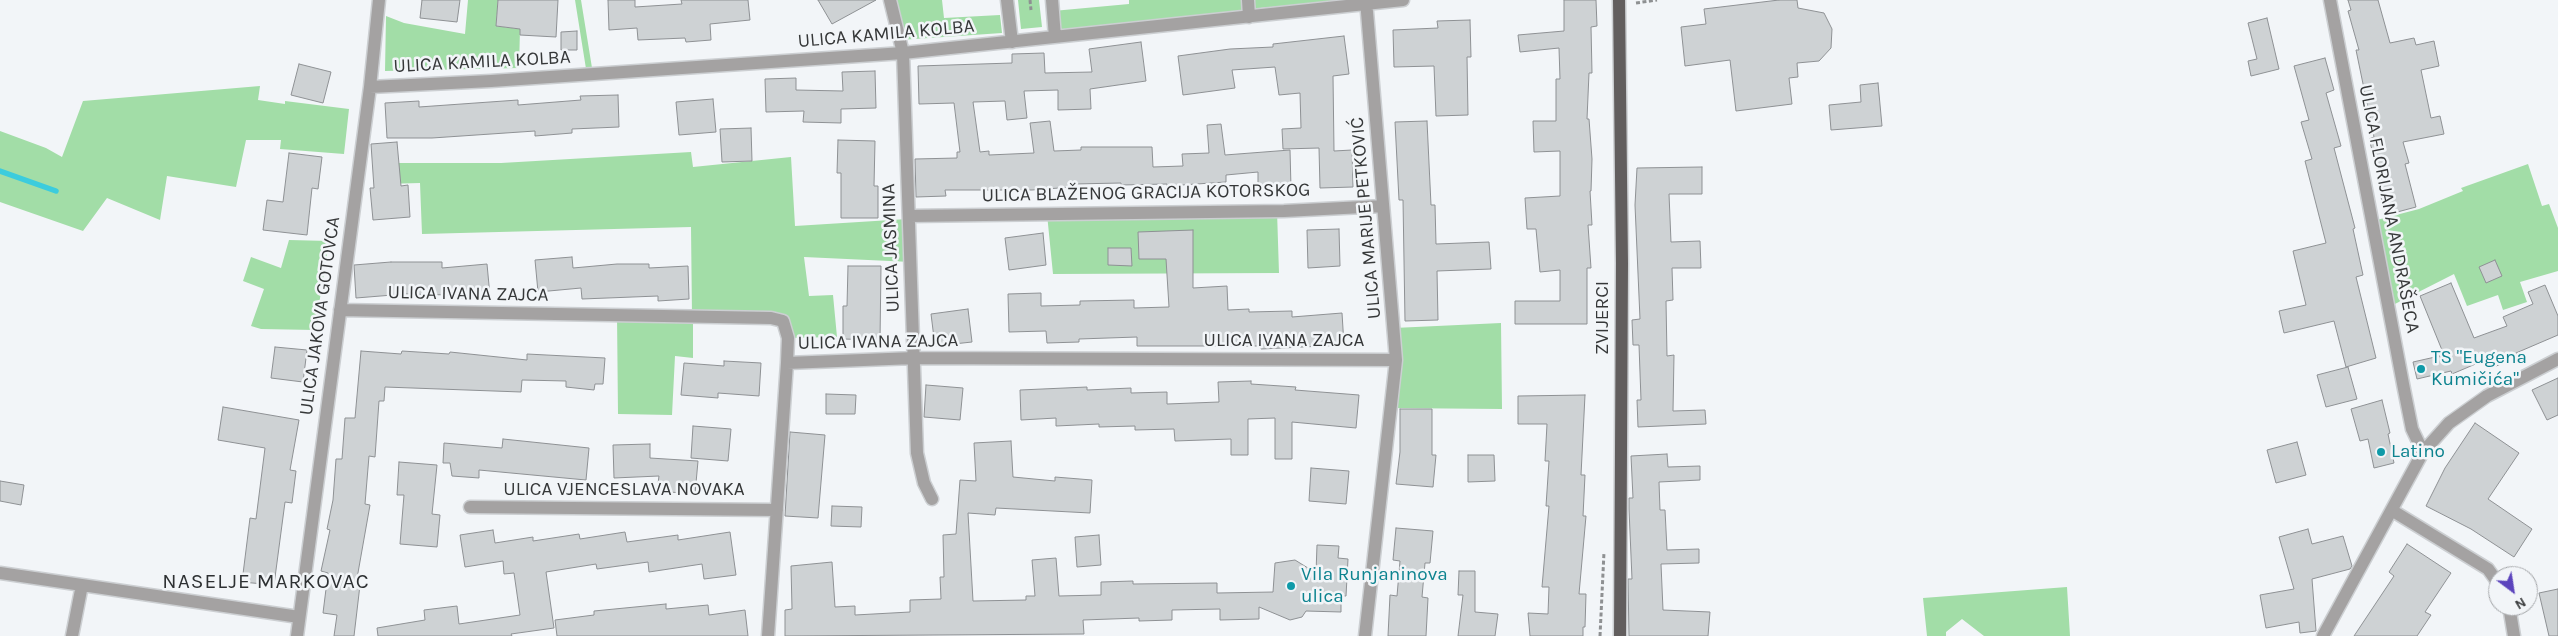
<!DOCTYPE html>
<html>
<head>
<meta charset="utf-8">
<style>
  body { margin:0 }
  #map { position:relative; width:2558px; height:636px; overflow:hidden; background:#f2f5f8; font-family:Karla,sans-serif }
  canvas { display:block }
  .north { position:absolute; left:2488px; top:566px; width:50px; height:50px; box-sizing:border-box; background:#f2f5f8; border:1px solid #a7a9ac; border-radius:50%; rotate:149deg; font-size:14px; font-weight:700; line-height:20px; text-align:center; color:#363839 }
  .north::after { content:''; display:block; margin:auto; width:18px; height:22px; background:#5c44bd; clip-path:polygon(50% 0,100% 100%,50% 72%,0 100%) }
</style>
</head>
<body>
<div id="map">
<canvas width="2558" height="636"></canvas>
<div class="north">N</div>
</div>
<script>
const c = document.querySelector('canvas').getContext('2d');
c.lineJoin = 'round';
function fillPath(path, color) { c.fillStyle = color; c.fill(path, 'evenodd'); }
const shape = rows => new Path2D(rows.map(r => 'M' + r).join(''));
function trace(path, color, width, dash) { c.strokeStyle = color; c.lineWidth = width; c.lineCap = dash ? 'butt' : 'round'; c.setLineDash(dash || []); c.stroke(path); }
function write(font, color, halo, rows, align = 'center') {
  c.font = font + ' Karla,sans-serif'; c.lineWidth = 5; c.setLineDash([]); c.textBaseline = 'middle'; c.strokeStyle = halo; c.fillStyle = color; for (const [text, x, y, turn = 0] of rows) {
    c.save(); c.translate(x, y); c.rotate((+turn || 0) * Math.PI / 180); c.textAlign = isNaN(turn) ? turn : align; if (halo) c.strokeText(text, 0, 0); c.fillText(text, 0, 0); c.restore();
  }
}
fillPath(shape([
  [468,0,498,0,496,26,520,29,519,68,385,71,386,16,404,23,465,34],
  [575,0,581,0,593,74,587,75],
  [890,0,942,0,944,18,1000,15,1002,33,900,40],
  [1018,0,1039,0,1042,27,1021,29],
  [1129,0,1351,0,1249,9,1249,17,1055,37,1053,11,1129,4],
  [260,86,258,100,285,104,285,101,349,109,344,154,280,149,281,140,246,140,236,187,167,176,160,220,107,198,83,231,0,202,0,131,46,148,62,157,83,101],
  [691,152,693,167,791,157,795,226,907,219,911,262,804,257,809,296,833,295,837,337,788,338,783,321,693,317,693,358,675,356,672,415,618,414,617,315,692,316,691,227,422,234,420,183,384,184,384,163,501,163],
  [2528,164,2542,206,2549,204,2558,228,2558,271,2520,282,2527,302,2503,310,2498,295,2467,306,2454,274,2389,307,2373,221,2419,209,2463,191,2461,188],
  [1277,211,1279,273,1053,274,1047,214],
  [289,240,329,241,315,330,261,329,251,326,264,289,243,281,251,257,281,268],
  [1501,323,1502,409,1391,408,1394,328],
  [2067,587,2070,636,1984,636,1962,619,1946,632,1946,636,1927,636,1923,598]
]), '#a2dda7');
trace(shape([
  [0,171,56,191]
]), '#3cccdd', 5.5);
const building = shape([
  [422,0,460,0,457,22,420,18,422,0],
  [498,0,558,0,556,37,520,35,520,29,496,26,498,0],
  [608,0,635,0,635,7,682,4,681,0,748,0,750,20,710,24,711,40,686,42,685,38,638,40,637,28,609,30,608,0],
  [818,0,876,0,832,24,818,0],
  [1564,0,1596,0,1597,26,1591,27,1592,73,1589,73,1587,119,1589,119,1592,159,1591,191,1590,191,1592,225,1588,225,1591,268,1587,268,1587,324,1515,324,1515,301,1560,301,1560,270,1540,272,1536,229,1527,229,1525,198,1560,196,1560,151,1534,152,1533,121,1556,121,1556,79,1560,79,1559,48,1520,52,1518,35,1564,31,1564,0],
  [1779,0,1797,0,1798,8,1824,13,1832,29,1831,48,1819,61,1797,63,1798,77,1789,78,1792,104,1736,111,1730,60,1685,66,1681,27,1706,24,1704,9,1779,0],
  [2348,0,2378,0,2390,43,2414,38,2416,45,2434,41,2439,66,2421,70,2431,118,2440,116,2444,134,2403,142,2409,163,2405,164,2416,207,2386,215,2377,183,2381,182,2369,139,2374,137,2356,50,2359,50,2348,11,2351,10,2348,0],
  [2267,18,2279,69,2251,76,2248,61,2257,59,2248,23,2267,18],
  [1470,20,1471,57,1467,57,1468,115,1436,116,1434,66,1394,67,1393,30,1438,28,1437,21,1470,20],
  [577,31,577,50,561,50,561,32,577,31],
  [1344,36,1349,74,1333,76,1334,151,1352,150,1353,187,1320,188,1319,148,1283,149,1282,129,1301,128,1300,93,1279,95,1275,67,1232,70,1235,88,1183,95,1178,56,1230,49,1273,47,1273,44,1344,36],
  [1141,42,1146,81,1090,89,1091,109,1058,110,1058,90,1024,91,1027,118,1007,120,1005,101,973,102,980,152,989,151,989,155,1034,153,1030,123,1050,121,1054,151,1081,150,1081,147,1152,147,1153,167,1183,166,1182,154,1209,153,1207,125,1221,124,1225,155,1290,150,1291,188,1258,188,1258,172,1226,175,1226,182,1167,186,1167,184,1121,185,1121,183,1073,184,1073,187,1032,190,945,190,946,196,916,197,915,159,957,158,957,152,960,152,954,103,919,104,918,66,1012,63,1012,54,1044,53,1045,73,1092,72,1089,49,1141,42],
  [2325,58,2334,90,2326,93,2341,146,2334,148,2355,228,2353,229,2363,275,2356,277,2376,358,2346,367,2334,321,2284,333,2279,311,2306,305,2293,251,2326,243,2305,161,2312,159,2301,122,2309,120,2294,66,2325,58],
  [299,64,331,72,323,103,291,95,299,64],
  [875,71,876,108,841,109,841,123,803,122,804,111,766,112,765,79,796,78,796,90,843,91,842,72,875,71],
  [1878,83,1882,126,1831,130,1829,105,1861,102,1860,85,1878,83],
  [618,95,619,127,572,129,572,133,535,136,535,131,432,138,387,138,385,103,419,101,419,107,518,100,518,105,581,100,580,96,618,95],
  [713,99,716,132,679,135,676,102,713,99],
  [1427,121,1431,205,1435,205,1436,244,1489,242,1491,269,1437,271,1438,320,1405,321,1403,200,1399,200,1395,122,1427,121],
  [751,128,752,161,722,162,720,129,751,128],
  [838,140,875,141,874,186,878,186,878,218,841,218,841,173,837,173,838,140],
  [397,142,401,186,408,185,410,217,373,220,370,188,374,188,371,144,397,142],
  [289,153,322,157,318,189,312,188,307,235,263,230,267,200,283,202,289,153],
  [1702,167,1702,194,1669,194,1671,242,1700,241,1701,268,1672,268,1673,300,1666,301,1667,356,1674,355,1673,411,1705,410,1706,424,1638,427,1637,400,1641,400,1639,345,1633,345,1632,320,1640,319,1635,205,1637,168,1702,167],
  [1339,229,1340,266,1308,268,1307,230,1339,229],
  [1193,230,1193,288,1227,286,1228,310,1249,309,1249,312,1292,311,1292,317,1342,313,1344,345,1261,349,1261,346,1137,346,1137,337,1079,339,1079,342,1047,343,1046,331,1009,332,1008,294,1041,293,1041,306,1080,305,1080,301,1134,300,1134,308,1169,307,1166,259,1139,259,1138,232,1193,230],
  [1043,233,1046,265,1009,270,1005,238,1043,233],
  [1108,248,1131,248,1132,266,1108,265,1108,248],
  [572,257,573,268,617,264,649,264,649,268,688,266,689,299,658,301,658,296,582,299,581,288,538,292,535,260,572,257],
  [2495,260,2502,276,2486,283,2479,267,2495,260],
  [391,262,442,262,442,268,487,264,490,296,453,299,452,295,405,294,356,298,354,265,391,262],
  [848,266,881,266,880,340,843,339,843,306,847,306,848,266],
  [2451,283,2474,338,2507,326,2503,317,2533,304,2528,292,2545,285,2558,316,2558,335,2516,353,2518,357,2489,369,2485,360,2452,374,2451,371,2417,379,2413,362,2444,355,2420,296,2451,283],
  [968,309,972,342,935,346,931,314,968,309],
  [275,347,307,350,303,382,271,378,275,347],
  [361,351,401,354,402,351,449,354,450,352,527,360,527,354,605,358,603,384,595,384,594,390,566,387,566,381,522,380,521,392,385,387,384,401,379,401,375,457,369,456,365,504,370,505,356,584,360,585,354,636,334,636,337,615,323,613,328,573,321,571,330,530,327,529,333,500,336,459,342,459,345,418,355,418,361,351],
  [724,361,761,363,759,396,718,393,718,398,681,395,684,363,724,366,724,361],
  [2348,367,2357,399,2326,407,2317,375,2348,367],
  [2558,378,2558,415,2547,420,2532,390,2558,378],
  [1251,381,1251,384,1296,387,1295,390,1359,395,1356,428,1292,422,1292,459,1275,459,1275,418,1248,419,1248,455,1231,455,1231,439,1175,441,1174,429,1135,430,1135,426,1099,427,1099,424,1056,426,1056,418,1021,420,1020,390,1087,387,1087,390,1131,388,1131,393,1167,392,1167,404,1219,402,1218,382,1251,381],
  [926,385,963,388,960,420,924,417,926,385],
  [826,394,856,395,855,414,826,414,826,394],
  [1585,395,1581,475,1585,475,1583,516,1586,516,1579,594,1586,594,1585,627,1583,627,1583,636,1530,636,1528,613,1548,614,1549,587,1542,587,1549,506,1546,506,1549,461,1545,461,1547,424,1518,424,1518,396,1585,395],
  [2382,400,2390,433,2388,434,2394,463,2374,468,2368,439,2360,441,2351,409,2382,400],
  [223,407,299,420,290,470,296,471,292,503,285,502,274,585,242,582,250,518,256,519,265,448,218,440,223,407],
  [1400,409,1432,409,1432,455,1436,455,1433,487,1396,484,1400,452,1400,409],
  [2475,423,2519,453,2488,499,2532,529,2514,557,2471,529,2426,506,2445,468,2475,423],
  [693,426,731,429,728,461,691,458,693,426],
  [790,432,825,435,818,518,785,516,790,432],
  [503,439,589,448,586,480,479,470,479,478,452,476,450,463,443,463,444,443,502,448,503,439],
  [1011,441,1013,477,1055,481,1055,477,1092,480,1090,513,996,508,995,515,968,513,973,601,1026,600,1026,596,1035,596,1032,560,1056,558,1059,596,1101,595,1101,582,1133,581,1133,584,1217,583,1217,593,1273,592,1275,563,1295,560,1316,573,1317,545,1339,546,1338,558,1348,559,1346,596,1341,596,1341,612,1306,611,1302,617,1290,620,1259,607,1259,619,1220,620,1220,609,1172,610,1172,620,1139,621,1139,618,1083,620,1084,634,785,636,785,610,792,609,791,566,832,562,835,607,855,606,855,615,910,612,910,600,941,599,940,577,944,577,943,535,956,534,960,480,976,481,974,443,1011,441],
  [2297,442,2306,475,2276,483,2267,450,2297,442],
  [650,444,650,458,698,461,695,494,657,491,659,476,614,478,613,445,650,444],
  [1667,454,1668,467,1700,466,1700,480,1659,482,1660,510,1665,510,1667,550,1699,549,1699,563,1661,564,1663,610,1710,612,1708,636,1629,636,1628,579,1632,579,1629,509,1629,498,1633,498,1631,456,1667,454],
  [1468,455,1494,455,1495,481,1468,482,1468,455],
  [399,462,437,465,432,514,440,515,437,547,400,544,404,495,397,495,399,462],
  [1311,468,1349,471,1346,504,1309,501,1311,468],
  [0,481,24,485,21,505,0,501,0,481],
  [832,506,862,507,861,527,831,526,832,506],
  [1396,528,1433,531,1430,563,1425,563,1422,597,1428,598,1426,636,1388,636,1390,595,1397,596,1400,561,1393,560,1396,528],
  [2308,529,2312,544,2343,536,2352,566,2350,569,2312,579,2316,631,2300,633,2299,622,2266,628,2260,595,2294,589,2279,537,2308,529],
  [493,530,495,543,533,537,533,541,579,534,580,539,625,532,627,542,678,535,678,540,730,532,736,575,704,579,702,564,649,572,648,562,597,569,596,564,546,572,554,628,511,634,512,636,378,636,377,628,425,620,424,610,457,606,459,624,520,615,514,573,504,574,503,561,465,567,460,535,493,530],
  [1099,535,1101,565,1077,567,1075,537,1099,535],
  [2407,544,2451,573,2425,612,2431,615,2417,636,2354,636,2394,576,2389,572,2407,544],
  [1459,571,1475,571,1475,612,1498,614,1495,636,1458,636,1463,595,1458,595,1459,571],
  [2558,589,2558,636,2549,636,2539,593,2558,589],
  [666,604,666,609,708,605,709,615,745,610,748,636,557,636,555,620,594,615,594,611,666,604]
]);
fillPath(building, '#ced2d4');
trace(building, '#8e9194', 1);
const minor = shape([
  [890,0,903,53,917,453,924,483,932,499],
  [1007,0,1012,42],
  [1052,0,1055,37],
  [1248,0,1249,17],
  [2330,0,2404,389,2412,429,2423,452],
  [370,87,491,81,903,53,1403,0],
  [909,216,1284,211,1383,206],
  [340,310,771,318,783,321,788,338,787,363,914,358,1396,360],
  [470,507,777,510],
  [2393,511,2488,569,2498,583],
  [0,573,299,617],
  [2509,606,2514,636],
  [72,636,82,585],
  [297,636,370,87,379,0],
  [768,636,787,363],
  [1365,636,1396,360,1366,0],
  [2323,636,2423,452,2449,423,2487,396,2558,359]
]);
const major = shape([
  [1619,0,1622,263,1620,636]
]);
trace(minor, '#cccfd2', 15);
trace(major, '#cccfd2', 15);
trace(shape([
  [1030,0,1031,10],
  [1636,3,1657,0],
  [1600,636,1604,552]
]), '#8e9092', 3, [4, 2.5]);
trace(minor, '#a4a2a2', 12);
trace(major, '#625e5e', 12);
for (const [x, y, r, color] of [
  [2421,369,5,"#0f9aa8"],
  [2381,452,5,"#0f9aa8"],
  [1291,586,5,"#0f9aa8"]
]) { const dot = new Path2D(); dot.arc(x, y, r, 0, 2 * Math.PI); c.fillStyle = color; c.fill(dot); trace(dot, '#f2f5f8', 2); }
write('19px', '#363839', '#f2f5f8', [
  ["ULICA KAMILA KOLBA",886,34,-5],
  ["ULICA KAMILA KOLBA",482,62,-3],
  ["ULICA BLAŽENOG GRACIJA KOTORSKOG",1146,193,-1],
  ["ULICA FLORIJANA ANDRAŠECA",2389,209,79],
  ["ULICA MARIJE PETKOVIĆ",1366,218,-95],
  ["ULICA JASMINA",891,248,-92],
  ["ULICA IVANA ZAJCA",468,294,1],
  ["ULICA JAKOVA GOTOVCA",320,316,-82],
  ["ZVIJERCI",1603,318,-90],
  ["ULICA IVANA ZAJCA",1284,341],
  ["ULICA IVANA ZAJCA",878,342,-1],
  ["ULICA VJENCESLAVA NOVAKA",624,490]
]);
write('19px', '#0d838f', '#f2f5f8', [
  ["TS \"Eugena",2431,358],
  ["Kumičića\"",2431,380],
  ["Latino",2391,452],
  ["Vila Runjaninova",1301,575],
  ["ulica",1301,597]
], 'left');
c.letterSpacing = '1px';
write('21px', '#2e3133', '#f2f5f8', [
  ["NASELJE MARKOVAC",266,582]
]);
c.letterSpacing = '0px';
</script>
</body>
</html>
